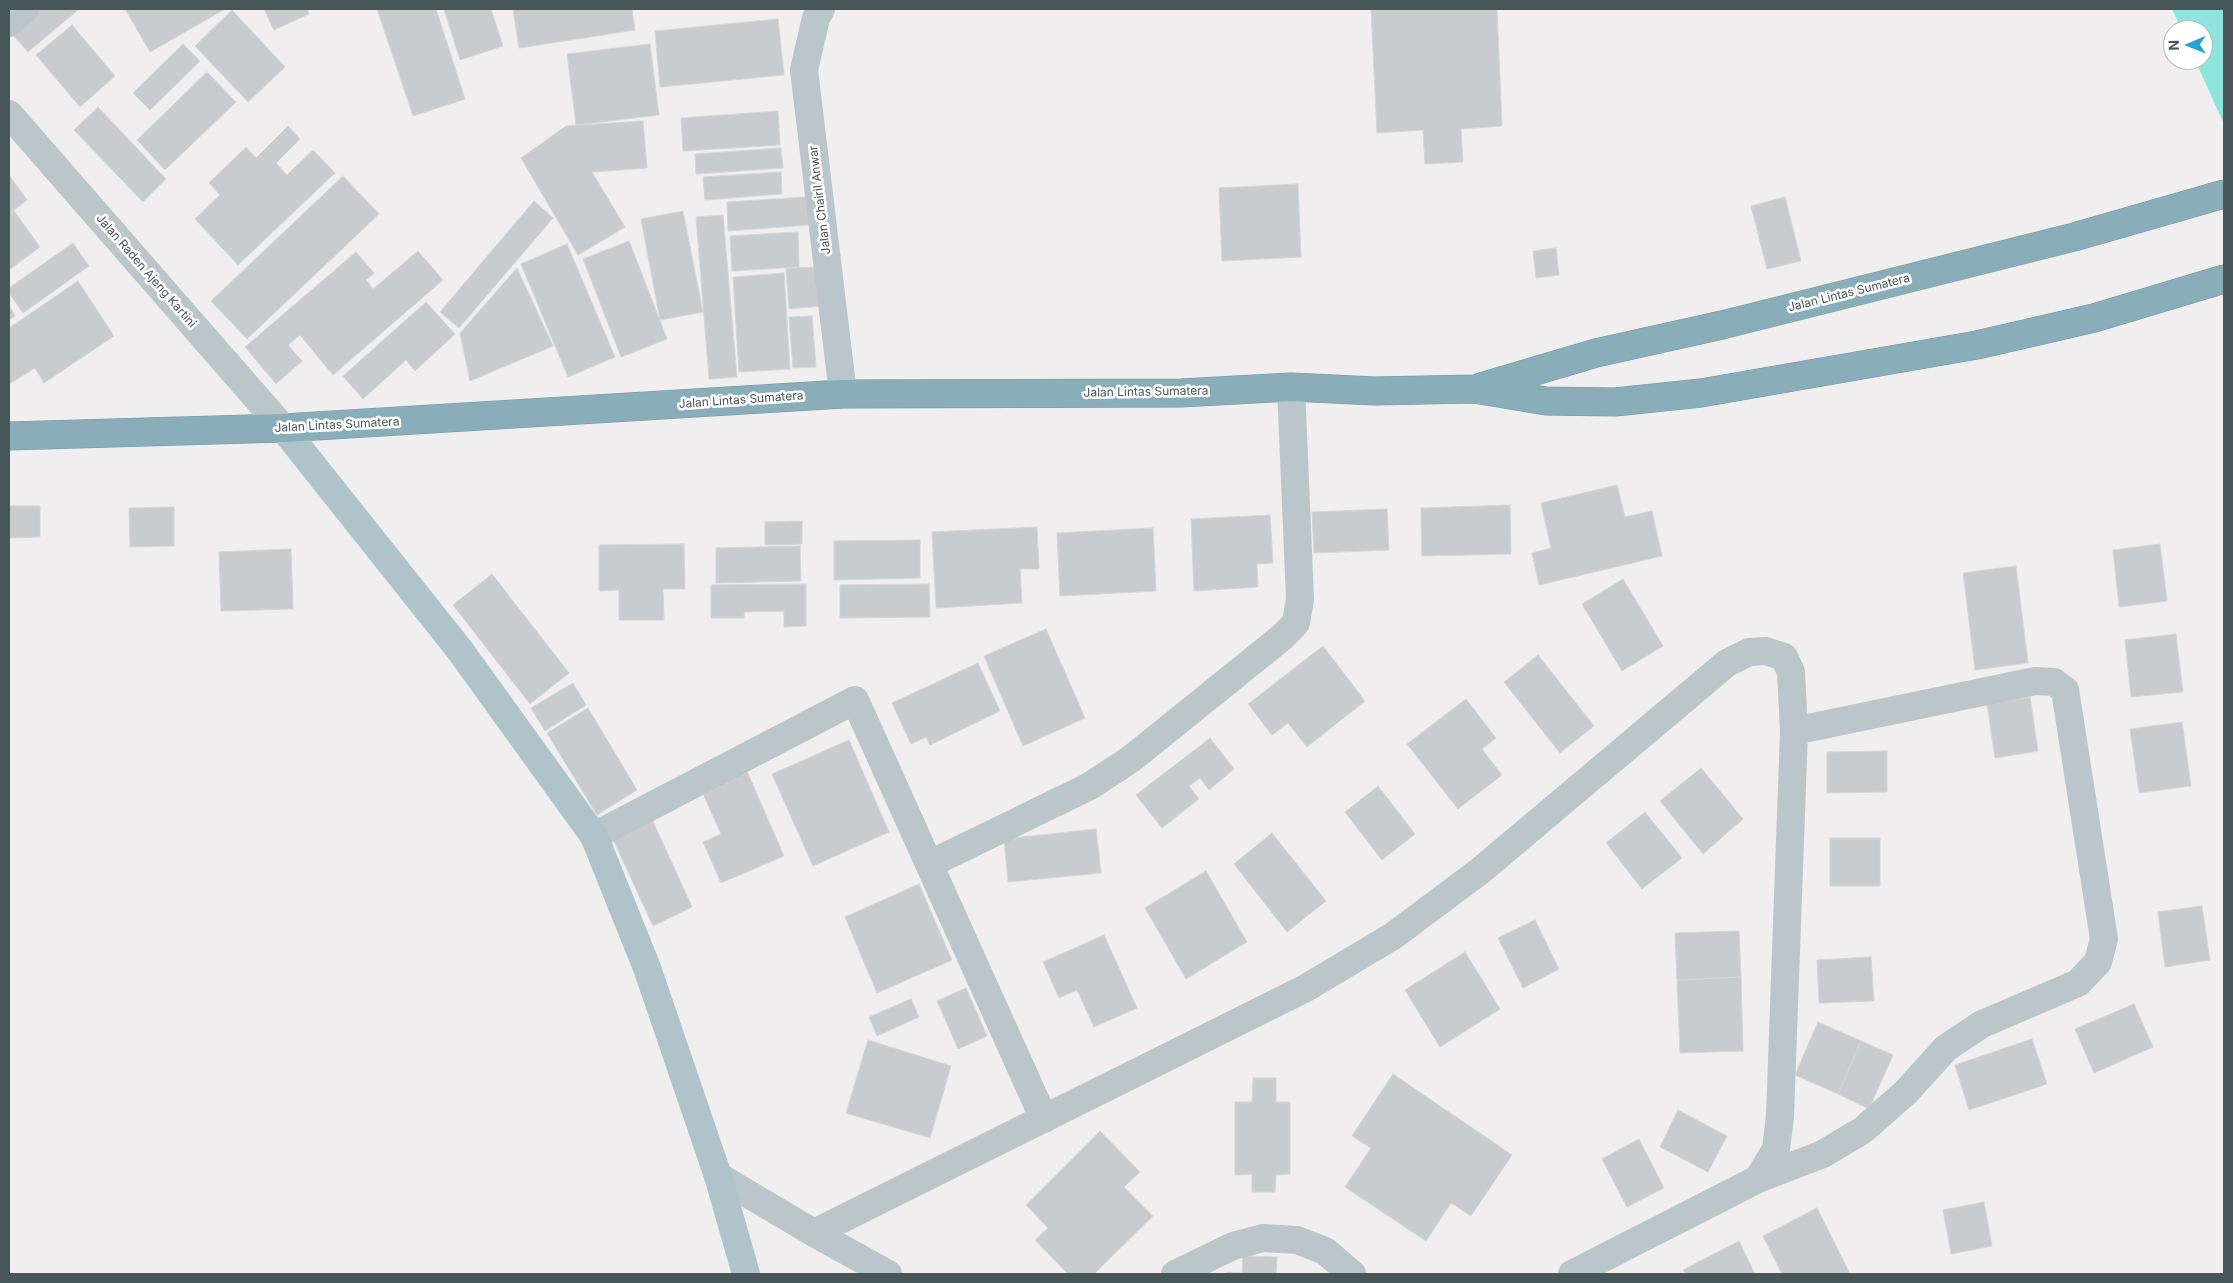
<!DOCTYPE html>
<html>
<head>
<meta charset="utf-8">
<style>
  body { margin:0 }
  #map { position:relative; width:2233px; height:1283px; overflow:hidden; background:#f0eeee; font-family:Inter,sans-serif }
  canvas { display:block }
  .frame { position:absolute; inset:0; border:10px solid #475659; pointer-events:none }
  .north { position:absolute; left:2163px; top:20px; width:50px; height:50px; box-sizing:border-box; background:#fff; border:1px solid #b5bbbd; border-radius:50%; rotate:269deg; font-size:14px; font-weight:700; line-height:20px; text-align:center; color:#475659 }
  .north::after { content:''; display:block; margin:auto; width:18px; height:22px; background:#28a0d0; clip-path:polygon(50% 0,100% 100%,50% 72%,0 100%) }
</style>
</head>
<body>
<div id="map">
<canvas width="2233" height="1283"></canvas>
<div class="frame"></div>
<div class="north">N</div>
</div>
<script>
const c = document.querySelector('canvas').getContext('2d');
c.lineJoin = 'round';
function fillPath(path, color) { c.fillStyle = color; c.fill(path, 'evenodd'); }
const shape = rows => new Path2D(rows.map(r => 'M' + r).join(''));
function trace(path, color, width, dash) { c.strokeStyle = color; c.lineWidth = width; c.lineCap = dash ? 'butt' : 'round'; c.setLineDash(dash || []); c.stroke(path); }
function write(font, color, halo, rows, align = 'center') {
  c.font = font + ' Inter,sans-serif'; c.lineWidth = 5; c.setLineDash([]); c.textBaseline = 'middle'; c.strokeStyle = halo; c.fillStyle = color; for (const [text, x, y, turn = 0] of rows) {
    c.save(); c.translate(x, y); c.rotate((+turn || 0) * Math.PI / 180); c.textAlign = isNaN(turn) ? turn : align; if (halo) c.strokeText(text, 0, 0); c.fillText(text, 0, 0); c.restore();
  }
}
fillPath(shape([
  [2172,9,2224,9,2224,124,2195,60,2203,60,2203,30,2182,30]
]), '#90e4de');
const building = shape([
  [41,9,79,9,28,52,12,34,41,9],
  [125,9,225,9,150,52,125,9],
  [264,9,307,9,309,14,274,30,264,9],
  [377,9,436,9,465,99,413,116,377,9],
  [444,9,491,9,503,46,460,60,444,9],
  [513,9,632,9,635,30,519,48,513,9],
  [1371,9,1497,9,1502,126,1461,129,1463,162,1425,164,1423,130,1377,133,1371,9],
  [232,10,285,67,248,102,195,46,232,10],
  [778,19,784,75,660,87,655,31,778,19],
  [72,25,115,76,80,107,36,55,72,25],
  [183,44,200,61,150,110,133,93,183,44],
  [650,44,659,115,576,125,567,54,650,44],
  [207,72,236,102,165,170,137,140,207,72],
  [98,107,166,179,143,202,74,130,98,107],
  [778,111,780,145,683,151,681,118,778,111],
  [643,121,647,168,592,172,625,227,578,255,521,158,566,126,643,121],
  [288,126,300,139,276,163,287,175,313,150,335,173,238,265,195,219,220,195,209,183,246,147,256,158,288,126],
  [781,148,783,168,696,174,695,154,781,148],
  [781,172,782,194,705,200,703,177,781,172],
  [9,175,27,200,9,214,9,175],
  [343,176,379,214,247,339,211,301,343,176],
  [1298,184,1301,257,1222,261,1219,188,1298,184],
  [807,197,809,225,728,231,727,202,807,197],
  [1785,197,1801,261,1767,269,1751,206,1785,197],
  [534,201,553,218,459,328,440,312,534,201],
  [14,211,40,247,9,270,9,215,14,211],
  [683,211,703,312,660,320,641,219,683,211],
  [723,215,737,377,709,379,696,217,723,215],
  [798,232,799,267,732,271,730,236,798,232],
  [629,241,667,339,621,357,583,259,629,241],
  [73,243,89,266,23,313,9,293,9,288,73,243],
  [567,244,615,357,568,377,521,264,567,244],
  [1556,248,1559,275,1536,278,1533,251,1556,248],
  [418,251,443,280,333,375,300,335,288,345,302,361,276,384,245,347,356,252,374,273,366,280,373,289,418,251],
  [818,267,821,306,789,309,786,268,818,267],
  [517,268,553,346,470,381,460,333,517,268],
  [784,273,790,369,739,372,733,277,784,273],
  [78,281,114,336,44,383,35,368,9,384,9,328,78,281],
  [426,302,455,334,415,371,406,360,363,399,343,376,426,302],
  [9,305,15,316,9,320,9,305],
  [812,316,816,367,793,368,789,317,812,316],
  [1617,485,1625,517,1652,511,1662,556,1539,585,1532,553,1551,548,1541,503,1617,485],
  [1510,505,1511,554,1422,556,1421,508,1510,505],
  [9,506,40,506,40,537,9,538,9,506],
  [174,507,174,546,130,547,129,508,174,507],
  [1387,509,1389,550,1314,553,1312,512,1387,509],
  [1270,515,1273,563,1257,564,1258,587,1194,591,1191,519,1270,515],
  [802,521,802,544,765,545,765,522,802,521],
  [1037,527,1039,569,1020,569,1022,603,936,608,932,532,1037,527],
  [1153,528,1156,591,1060,596,1057,533,1153,528],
  [920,540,920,578,834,580,834,541,920,540],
  [684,544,685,589,663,589,664,620,619,620,619,590,599,591,599,545,684,544],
  [2160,544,2167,601,2119,607,2113,550,2160,544],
  [800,546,801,581,716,583,716,548,800,546],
  [291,549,293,609,221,611,219,552,291,549],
  [2016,566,2028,663,1975,670,1963,573,2016,566],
  [492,574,569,673,530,704,453,605,492,574],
  [1623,579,1663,646,1622,671,1582,604,1623,579],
  [806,584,806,626,784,627,784,611,744,612,744,618,711,618,711,585,806,584],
  [929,584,930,617,840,618,840,585,929,584],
  [1046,629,1085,718,1023,746,984,656,1046,629],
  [2176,634,2183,692,2131,697,2125,640,2176,634],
  [1323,646,1365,701,1307,747,1288,723,1272,735,1248,704,1323,646],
  [1538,655,1594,726,1560,753,1504,682,1538,655],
  [978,663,1000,711,930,745,926,737,911,744,892,703,978,663],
  [573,683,586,705,545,731,531,708,573,683],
  [2030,697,2038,751,1995,758,1987,704,2030,697],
  [1466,699,1496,738,1482,749,1502,775,1458,809,1407,744,1466,699],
  [588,708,637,790,597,815,547,733,588,708],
  [2182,722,2191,786,2139,793,2130,729,2182,722],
  [1210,738,1234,769,1209,790,1200,778,1189,786,1199,799,1162,828,1136,795,1210,738],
  [849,740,889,832,813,866,772,774,849,740],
  [1887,751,1887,792,1827,793,1827,752,1887,751],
  [1701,768,1743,819,1703,854,1660,801,1701,768],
  [746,769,784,856,721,883,703,842,721,834,701,789,746,769],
  [1378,786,1415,834,1382,860,1345,812,1378,786],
  [1645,812,1682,858,1642,889,1606,843,1645,812],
  [651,817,692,907,653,926,611,835,651,817],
  [1096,829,1101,873,1008,882,1004,839,1096,829],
  [1272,833,1326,901,1287,932,1234,864,1272,833],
  [1830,838,1880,838,1880,886,1830,886,1830,838],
  [1206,871,1247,942,1186,979,1145,908,1206,871],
  [919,884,952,960,877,993,845,917,919,884],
  [2202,906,2210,960,2165,967,2158,912,2202,906],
  [1535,920,1559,969,1523,988,1498,938,1535,920],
  [1739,931,1741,977,1677,980,1675,933,1739,931],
  [1104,935,1137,1008,1094,1027,1077,990,1059,998,1043,962,1104,935],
  [1465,952,1500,1009,1440,1047,1405,990,1465,952],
  [1871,957,1874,1001,1819,1003,1817,960,1871,957],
  [1741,977,1743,1051,1680,1053,1677,980,1741,977],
  [966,988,987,1036,958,1049,937,1001,966,988],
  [911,999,919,1017,877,1036,869,1017,911,999],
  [2134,1004,2153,1047,2094,1073,2075,1029,2134,1004],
  [1818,1022,1861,1041,1838,1094,1795,1075,1818,1022],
  [2032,1039,2047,1084,1969,1110,1955,1065,2032,1039],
  [868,1040,951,1066,930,1138,846,1113,868,1040],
  [1861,1041,1893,1055,1869,1109,1838,1094,1861,1041],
  [1393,1074,1512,1155,1471,1216,1451,1203,1426,1241,1345,1187,1371,1148,1352,1136,1393,1074],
  [1253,1078,1276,1078,1276,1102,1290,1102,1290,1174,1276,1175,1275,1192,1252,1192,1252,1174,1235,1175,1235,1102,1252,1102,1253,1078],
  [1678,1110,1727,1136,1708,1172,1660,1147,1678,1110],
  [1100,1131,1140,1172,1124,1187,1153,1216,1094,1274,1068,1274,1035,1240,1048,1228,1026,1205,1100,1131],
  [1639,1139,1664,1188,1627,1207,1602,1159,1639,1139],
  [1984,1202,1992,1246,1951,1254,1943,1210,1984,1202],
  [1817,1208,1849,1272,1845,1274,1782,1274,1763,1236,1817,1208],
  [1739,1241,1755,1274,1686,1274,1683,1270,1739,1241],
  [1243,1256,1277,1257,1276,1274,1227,1274,1227,1272,1242,1273,1243,1256]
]);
fillPath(building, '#c8cccf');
trace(building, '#d2d6d9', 1);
const highway = shape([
  [1481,387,1596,353,1722,325,2074,237,2224,194],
  [9,436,283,428,843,394,1181,393,1291,387,1375,391,1474,389,1546,401,1615,402,1701,393,1977,345,2094,318,2224,279]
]);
trace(highway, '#7498a4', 29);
trace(shape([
  [821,9,816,18,804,70,843,394],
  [9,23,25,9],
  [9,114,283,428],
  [594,836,855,700,1044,1119],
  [930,864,1090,786,1131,759,1281,638,1296,623,1300,599,1291,387],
  [718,1176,814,1233,888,1274],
  [1758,1179,1823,1154,1863,1130,1906,1092,1946,1048,1982,1024,2078,983,2098,962,2104,939,2065,690,2054,682,2035,681,1794,731],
  [814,1233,1306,988,1393,936,1480,871,1727,663,1749,652,1766,651,1784,657,1791,672,1794,731,1780,1116,1776,1149,1758,1179,1572,1274],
  [1175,1274,1233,1246,1263,1238,1297,1240,1325,1251,1352,1274]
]), '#bac6c9', 28);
trace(shape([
  [283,428,459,649,594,836,647,968,718,1176,746,1274]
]), '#afc4ca', 28);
trace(highway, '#89adb9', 28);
write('12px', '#475659', '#fff', [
  ["Jalan Chairil Anwar",820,200,-97],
  ["Jalan Raden Ajeng Kartini",146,271,49],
  ["Jalan Lintas Sumatera",1849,293,-14],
  ["Jalan Lintas Sumatera",1146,392,-1],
  ["Jalan Lintas Sumatera",741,400,-4],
  ["Jalan Lintas Sumatera",337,425,-3]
]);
</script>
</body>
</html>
